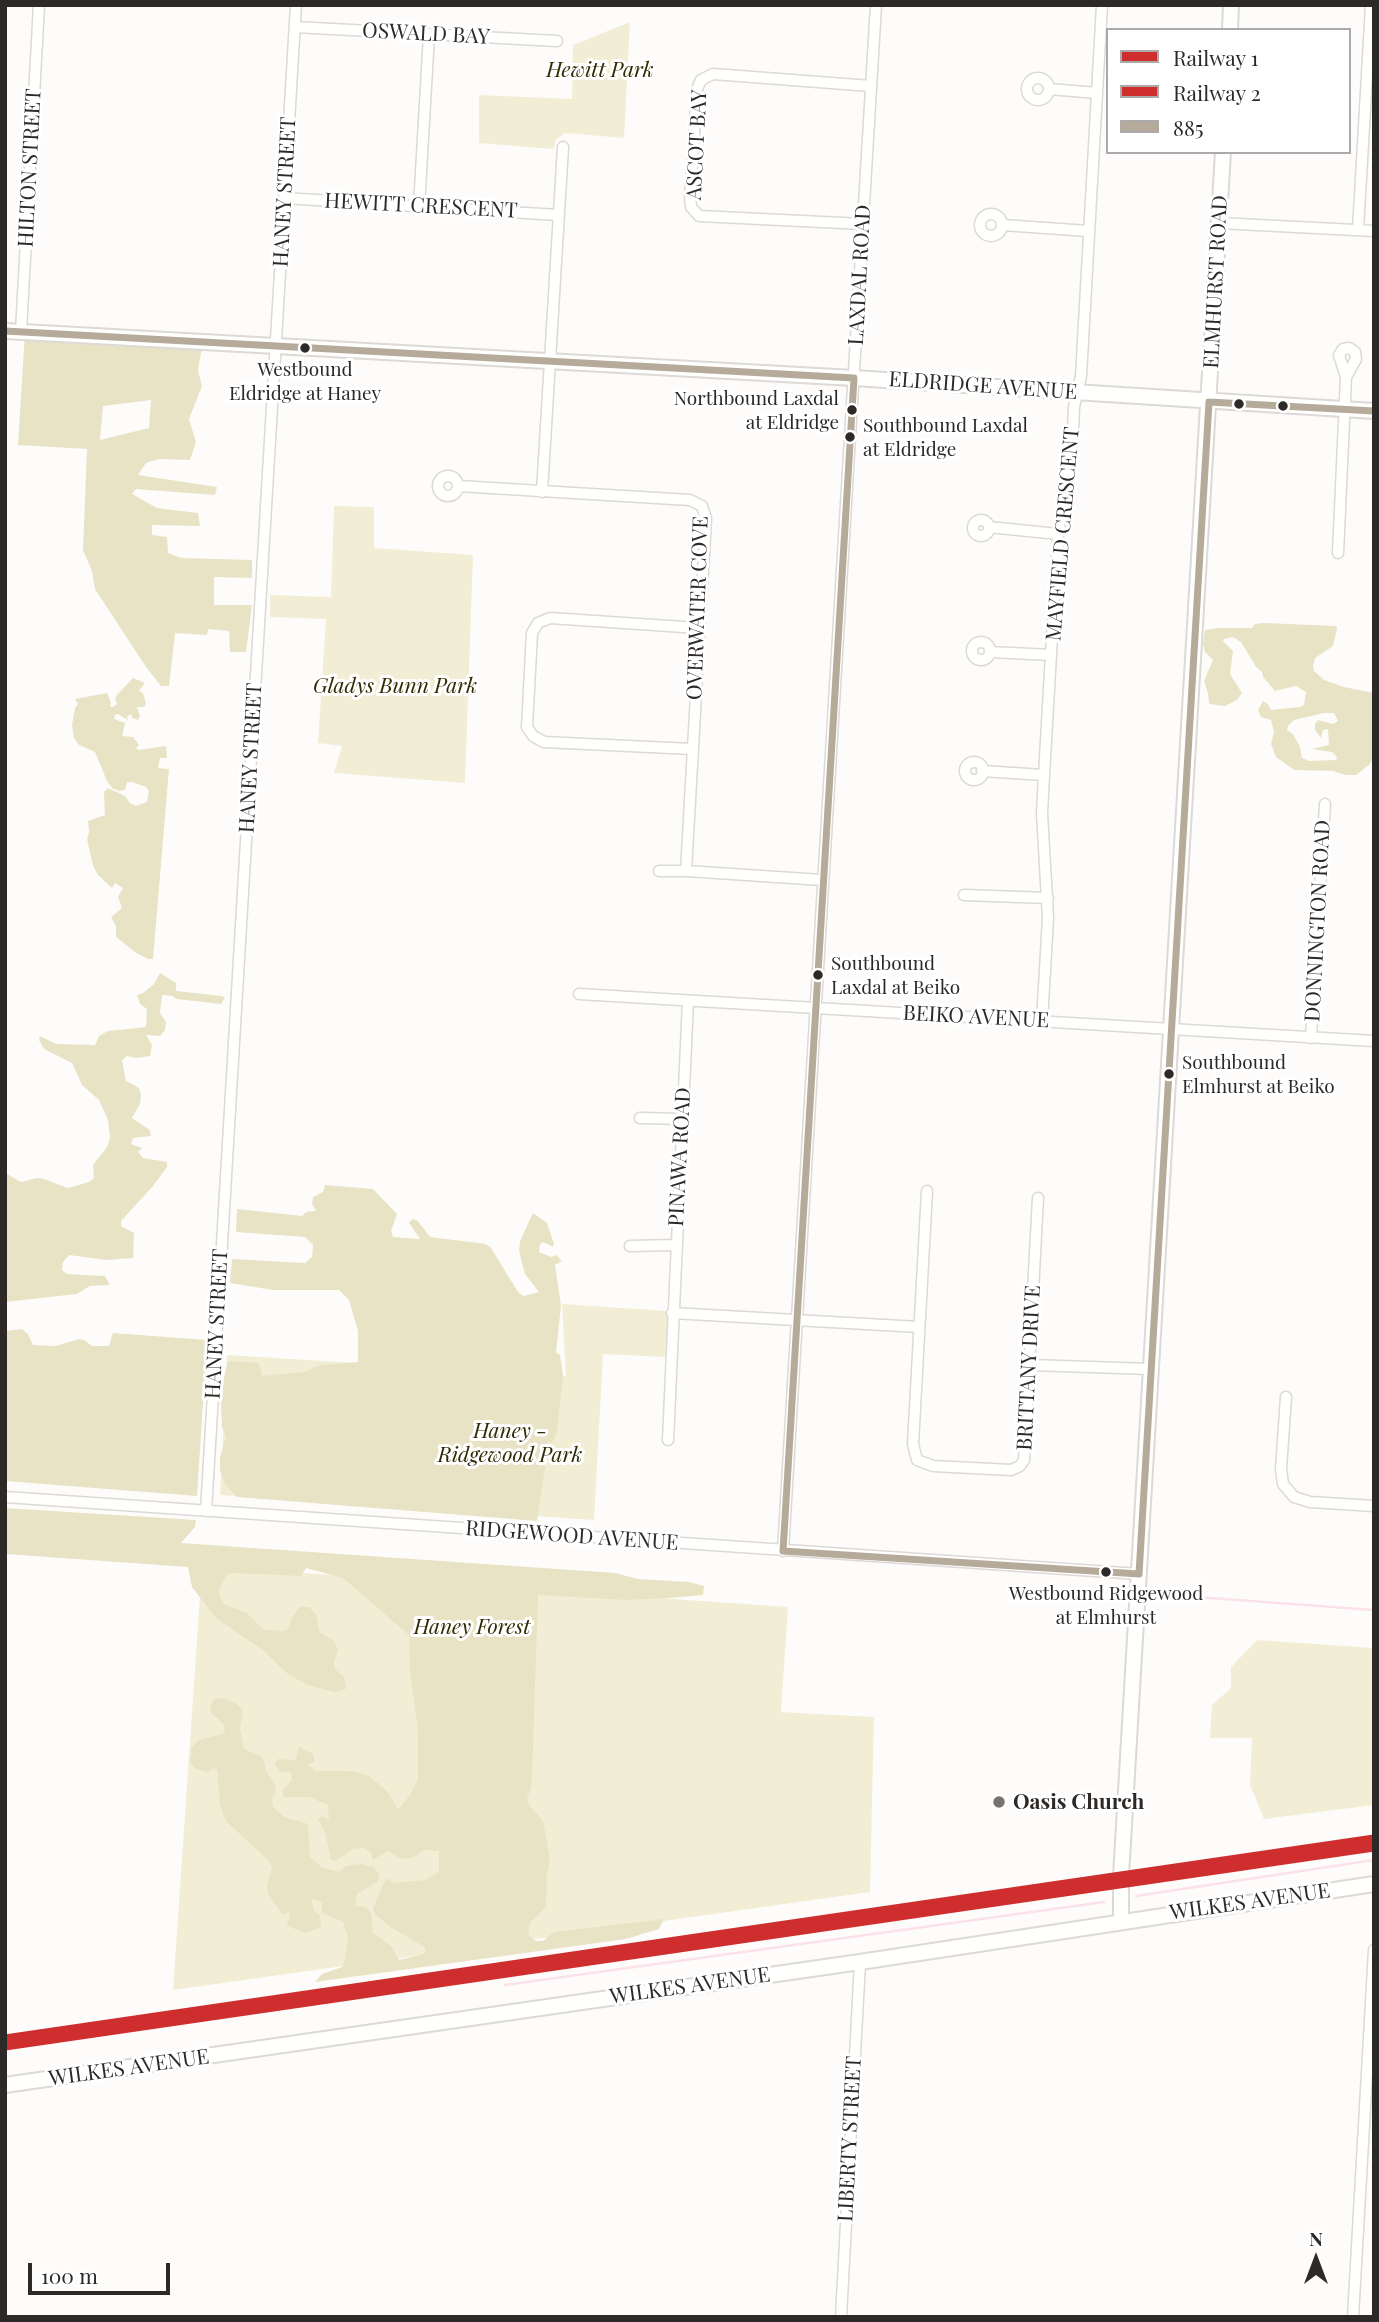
<!DOCTYPE html>
<html>
<head>
<meta charset="utf-8">
<style>
  body { margin:0 }
  #map { position:relative; width:1379px; height:2322px; overflow:hidden; background:#fefcfa; font-family:"Playfair Display",serif }
  canvas { display:block }
  .frame { position:absolute; inset:0; border:7px solid #2d2927; pointer-events:none }
  .legend { position:absolute; left:1106px; top:28px; width:245px; height:126px; box-sizing:border-box; background:#fff; border:2px solid #aba9a9; margin:0; padding:9px 12px; list-style:none; font-size:21px; color:#2d2927 }
  .legend li { display:flex; align-items:center; gap:14px; height:35px }
  .legend b { width:35px; border:2px solid #aba9a9 }
  .north { position:absolute; left:1281px; top:2224px; width:70px; height:70px; -webkit-text-stroke:5px #fff; paint-order:stroke; rotate:0deg; font-size:19px; font-weight:700; line-height:28px; text-align:center; color:#2d2927 }
  .north::after { content:''; display:block; margin:auto; width:24px; height:32px; background:#2d2927; clip-path:polygon(50% 0,100% 100%,50% 72%,0 100%) }
  .scale { position:absolute; left:28px; top:2263px; width:142px; height:32px; box-sizing:border-box; border:4px solid #2d2927; border-top:0; padding-left:9px; font-size:21px; line-height:24px; white-space:nowrap; color:#2d2927; -webkit-text-stroke:5px #fff; paint-order:stroke }
</style>
</head>
<body>
<div id="map">
<canvas width="1379" height="2322"></canvas>
<div class="frame"></div>
<ul class="legend">
<li><b style="height:9px;background:#cf2e2f"></b>Railway 1</li>
<li><b style="height:9px;background:#cf2e2f"></b>Railway 2</li>
<li><b style="height:9px;background:#b6aa9a"></b>885</li>
</ul>
<div class="north">N</div>
<div class="scale">100 m</div>
</div>
<script>
const c = document.querySelector('canvas').getContext('2d');
c.lineJoin = 'round';
function fillPath(path, color) { c.fillStyle = color; c.fill(path, 'evenodd'); }
const shape = rows => new Path2D(rows.map(r => 'M' + r).join(''));
function trace(path, color, width, dash) { c.strokeStyle = color; c.lineWidth = width; c.lineCap = dash ? 'butt' : 'round'; c.setLineDash(dash || []); c.stroke(path); }
function write(font, color, halo, rows, align = 'center') {
  c.font = font + ' "Playfair Display",serif'; c.lineWidth = 6; c.setLineDash([]); c.textBaseline = 'middle'; c.strokeStyle = halo; c.fillStyle = color; for (const [text, x, y, turn = 0] of rows) {
    c.save(); c.translate(x, y); c.rotate((+turn || 0) * Math.PI / 180); c.textAlign = isNaN(turn) ? turn : align; if (halo) c.strokeText(text, 0, 0); c.fillText(text, 0, 0); c.restore();
  }
}
fillPath(shape([
  [630,22,624,138,565,133,556,140,553,149,479,143,479,95,572,99,573,45],
  [334,506,374,507,374,548,473,555,465,783,334,773,342,746,318,743,326,619,270,617,270,595,331,597],
  [562,1304,668,1311,665,1357,603,1354,594,1520,220,1495,227,1355,566,1376],
  [202,1566,788,1607,781,1712,874,1717,870,1892,173,1990],
  [1257,1640,1374,1648,1374,1805,1264,1819,1250,1785,1252,1738,1210,1738,1212,1705,1231,1688,1231,1667]
]), '#f2eed6');
fillPath(shape([
  [25,333,202,348,198,370,202,386,189,419,196,442,190,460,159,459,146,463,138,475,217,487,215,495,136,489,132,494,157,508,198,513,200,526,152,525,152,535,167,537,168,553,181,558,252,560,252,578,214,577,214,605,252,605,246,652,230,652,229,631,208,629,207,635,175,633,169,686,161,686,146,667,95,589,92,571,83,550,87,449,18,445],
  [151,400,149,428,100,440,103,406],
  [1264,623,1336,626,1337,629,1333,646,1315,658,1313,666,1314,671,1324,680,1344,687,1374,693,1374,755,1370,764,1356,775,1345,775,1333,771,1294,770,1276,757,1271,744,1274,732,1271,720,1261,717,1258,710,1263,701,1268,704,1271,710,1299,707,1304,705,1306,692,1296,686,1275,691,1263,677,1262,672,1256,667,1241,642,1233,637,1224,639,1223,641,1233,651,1230,674,1242,693,1237,700,1225,706,1209,704,1208,693,1204,681,1213,660,1205,652,1203,644,1205,630,1217,628,1252,628,1255,624],
  [1324,713,1334,713,1338,721,1333,724,1318,720,1315,724,1315,730,1321,738,1323,730,1328,729,1329,745,1311,749,1332,752,1337,757,1336,760,1309,761,1302,758,1300,747,1293,734,1287,730,1288,726,1294,720],
  [133,678,145,683,139,691,143,693,146,704,144,707,137,707,140,716,138,720,131,717,132,714,127,716,128,720,118,714,115,715,114,719,125,723,122,736,133,737,139,745,136,748,139,750,166,746,167,758,160,758,158,768,169,769,153,959,148,959,136,953,116,937,116,926,111,917,122,908,118,897,123,888,115,883,112,888,98,875,93,866,87,839,89,832,88,821,105,815,104,792,108,788,125,796,130,803,136,806,147,802,149,791,146,787,132,782,127,782,125,790,119,791,112,788,107,781,95,752,79,745,74,738,72,725,75,708,78,704,75,699,107,693,111,703,110,707,113,707,117,704,115,699,117,695],
  [160,973,176,983,176,991,222,996,225,998,221,1004,176,999,173,996,162,995,160,1013,166,1022,165,1030,160,1036,146,1035,152,1045,150,1056,137,1058,127,1056,122,1060,126,1081,139,1088,141,1094,140,1104,132,1118,150,1130,151,1136,133,1138,131,1144,142,1148,138,1152,143,1158,167,1162,167,1167,153,1186,121,1221,121,1226,134,1233,133,1258,106,1260,69,1255,63,1262,62,1270,67,1274,105,1276,110,1285,90,1286,77,1294,5,1302,5,1173,21,1182,37,1178,44,1179,68,1188,89,1182,94,1178,93,1165,107,1147,110,1138,108,1120,99,1100,82,1085,72,1063,44,1049,39,1040,40,1036,56,1044,95,1045,99,1036,108,1031,146,1027,147,1009,140,1004,137,995,143,993,154,984],
  [325,1185,373,1189,397,1214,391,1231,393,1237,420,1239,409,1223,412,1219,417,1220,430,1237,486,1244,491,1248,518,1292,523,1296,539,1292,525,1274,519,1251,520,1241,533,1213,547,1223,554,1244,553,1247,543,1242,540,1244,539,1252,551,1257,556,1255,562,1261,555,1265,561,1306,556,1352,560,1355,563,1375,557,1432,552,1443,549,1441,537,1521,237,1497,225,1484,220,1470,220,1457,226,1437,222,1427,221,1405,223,1382,228,1361,259,1363,262,1376,304,1372,321,1365,358,1362,358,1331,349,1300,339,1290,273,1290,230,1283,232,1259,305,1263,312,1257,313,1245,305,1237,236,1232,237,1209,302,1216,306,1212,316,1211,312,1204,313,1197,323,1192],
  [22,1329,28,1334,33,1345,56,1346,79,1339,84,1340,92,1346,109,1346,113,1333,207,1340,197,1496,5,1481,5,1331],
  [5,1508,196,1520,195,1527,181,1543,615,1573,638,1579,689,1582,704,1586,703,1595,669,1598,627,1600,538,1595,532,1777,531,1788,527,1798,529,1805,543,1821,550,1859,547,1876,546,1907,530,1923,528,1935,536,1941,543,1941,554,1932,664,1919,659,1929,626,1939,315,1982,322,1974,342,1967,345,1960,348,1937,343,1922,322,1913,322,1903,314,1899,311,1900,314,1910,320,1916,321,1927,306,1933,287,1926,290,1912,283,1915,268,1894,267,1885,272,1868,268,1860,226,1821,220,1805,217,1770,214,1768,208,1772,196,1769,190,1762,192,1747,199,1740,222,1734,225,1730,224,1724,211,1713,210,1708,214,1699,225,1698,238,1705,243,1711,240,1729,244,1749,261,1756,265,1764,265,1770,275,1785,276,1792,272,1799,273,1807,284,1817,308,1824,310,1857,322,1867,339,1872,346,1866,361,1864,373,1867,379,1873,378,1881,357,1894,355,1906,366,1907,371,1913,373,1933,391,1946,399,1960,424,1954,426,1948,389,1926,376,1915,373,1909,386,1878,394,1883,425,1880,439,1872,439,1851,424,1850,412,1858,402,1859,387,1851,373,1860,371,1852,364,1848,353,1849,336,1861,331,1860,325,1832,318,1820,322,1816,329,1820,328,1805,309,1797,283,1797,283,1790,292,1780,291,1772,281,1772,275,1765,278,1759,296,1760,299,1746,313,1754,315,1761,308,1765,316,1771,351,1771,369,1776,387,1791,398,1810,410,1795,418,1779,418,1731,410,1671,409,1635,343,1578,306,1568,301,1576,231,1573,226,1576,218,1591,223,1604,247,1613,264,1630,283,1631,289,1628,292,1617,300,1607,309,1607,316,1614,320,1633,333,1640,338,1649,334,1663,335,1669,344,1677,346,1689,335,1692,308,1685,289,1675,264,1651,216,1618,192,1587,188,1567,5,1554]
]), '#e8e3c5');
trace(shape([
  [1155,1594,1374,1610],
  [1136,1896,1374,1860],
  [505,1985,1104,1902]
]), '#fae1ea', 2.5);
const street = shape([
  [295,27,557,41],
  '1027 89a11 11 0 1 1 22 0a11 11 0 1 1-22 0Z',
  [1049,89,1097,93],
  [284,198,558,215],
  [419,206,429,35],
  '980 225a11 11 0 1 1 22 0a11 11 0 1 1-22 0Z',
  [1219,223,1374,231],
  [863,224,699,216,691,207,690,197,697,89,701,80,713,74,871,86],
  [1003,225,1088,231],
  [1358,230,1371,5],
  [21,331,39,5],
  [1349,348,1355,352,1356,359,1346,377,1339,355,1343,349,1349,348],
  '438 486a10 10 0 1 1 20 0a10 10 0 1 1-20 0Z',
  [458,486,690,500,702,506,706,519,686,871],
  [542,492,563,147],
  '973 528a8 8 0 1 1 16 0a8 8 0 1 1-16 0Z',
  [989,527,1058,534],
  [1338,553,1346,377],
  '972 651a9 9 0 1 1 18 0a9 9 0 1 1-18 0Z',
  [990,652,1051,655],
  [692,749,544,742,533,736,527,727,532,633,538,623,550,618,699,628],
  '965 771a9 9 0 1 1 18 0a9 9 0 1 1-18 0Z',
  [982,771,1044,775],
  [659,871,686,871,822,880],
  [964,895,1048,898],
  [579,994,1374,1041],
  [1042,1021,1048,918,1042,813,1044,775,1058,534,1072,453,1074,407,1081,376,1102,5],
  [1311,1038,1325,804],
  [640,1118,682,1119],
  [927,1191,913,1444,917,1460,933,1466,1011,1470,1020,1466,1024,1460,1038,1198],
  [630,1246,675,1245],
  [672,1313,919,1327],
  [1030,1365,1151,1369],
  [1286,1397,1281,1469,1283,1484,1294,1497,1310,1502,1374,1506],
  [668,1440,688,1001],
  [5,1497,1139,1574],
  [206,1511,296,5],
  [783,1551,876,5],
  [841,2317,860,1962],
  [1353,2317,1374,1950]
]);
const secondary = shape([
  [1230,30,1231,5],
  [5,331,854,378,1374,411],
  [1121,1921,1121,1876,1132,1689,1223,152],
  [5,2085,860,1962,1374,1884]
]);
trace(street, '#dcd9d7', 13);
trace(secondary, '#dcd9d7', 18);
trace(street, '#fffffe', 10);
trace(secondary, '#fffffe', 14);
trace(shape([
  [5,331,854,378],
  [1209,402,1374,411],
  [783,1551,854,378],
  [783,1551,1139,1574],
  [1139,1574,1209,402]
]), '#b6aa9a', 7);
trace(shape([
  [5,2039,1374,1839]
]), '#cf2e2f', 9);
trace(shape([
  [5,2046,1374,1847]
]), '#cf2e2f', 9);
for (const [x, y, r, color] of [
  [305,348,6,"#2d2927"],
  [1239,404,6,"#2d2927"],
  [1283,406,6,"#2d2927"],
  [852,410,6,"#2d2927"],
  [850,437,6,"#2d2927"],
  [818,975,6,"#2d2927"],
  [1169,1074,6,"#2d2927"],
  [1106,1572,6,"#2d2927"],
  [999,1802,7,"#767371"]
]) { const dot = new Path2D(); dot.arc(x, y, r, 0, 2 * Math.PI); c.fillStyle = color; c.fill(dot); trace(dot, '#fff', 2.5); }
write('19px', '#2d2927', '#fff', [
  ["Westbound",305,370,"center"],
  ["Eldridge at Haney",305,394,"center"],
  ["Northbound Laxdal",839,399,"right"],
  ["at Eldridge",839,423,"right"],
  ["Southbound Laxdal",863,426],
  ["at Eldridge",863,450],
  ["Southbound",831,964],
  ["Laxdal at Beiko",831,988],
  ["Southbound",1182,1063],
  ["Elmhurst at Beiko",1182,1087],
  ["Westbound Ridgewood",1106,1594,"center"],
  ["at Elmhurst",1106,1618,"center"]
], 'left');
write('21px', '#2d2927', '#fff', [
  ["OSWALD BAY",426,34,3],
  ["ASCOT BAY",697,145,-87],
  ["HILTON STREET",30,168,-87],
  ["HANEY STREET",285,192,-87],
  ["HEWITT CRESCENT",421,206,3],
  ["LAXDAL ROAD",860,275,-87],
  ["ELMHURST ROAD",1216,282,-87],
  ["ELDRIDGE AVENUE",983,386,4],
  ["MAYFIELD CRESCENT",1063,534,-85],
  ["OVERWATER COVE",698,608,-88],
  ["HANEY STREET",251,758,-87],
  ["DONNINGTON ROAD",1318,921,-87],
  ["BEIKO AVENUE",976,1017,3],
  ["PINAWA ROAD",680,1157,-87],
  ["HANEY STREET",217,1324,-87],
  ["BRITTANY DRIVE",1029,1368,-87],
  ["RIDGEWOOD AVENUE",572,1536,4],
  ["WILKES AVENUE",1250,1902,-8],
  ["WILKES AVENUE",690,1986,-8],
  ["WILKES AVENUE",129,2068,-8],
  ["LIBERTY STREET",850,2139,-87]
]);
write('italic 21px', '#302a00', '#fff', [
  ["Hewitt Park",600,70],
  ["Gladys Bunn Park",395,686],
  ["Haney -",510,1431],
  ["Ridgewood Park",510,1455],
  ["Haney Forest",472,1627]
]);
write('bold 21px', '#2d2927', '#fff', [
  ["Oasis Church",1013,1802]
], 'left');
</script>
</body>
</html>
